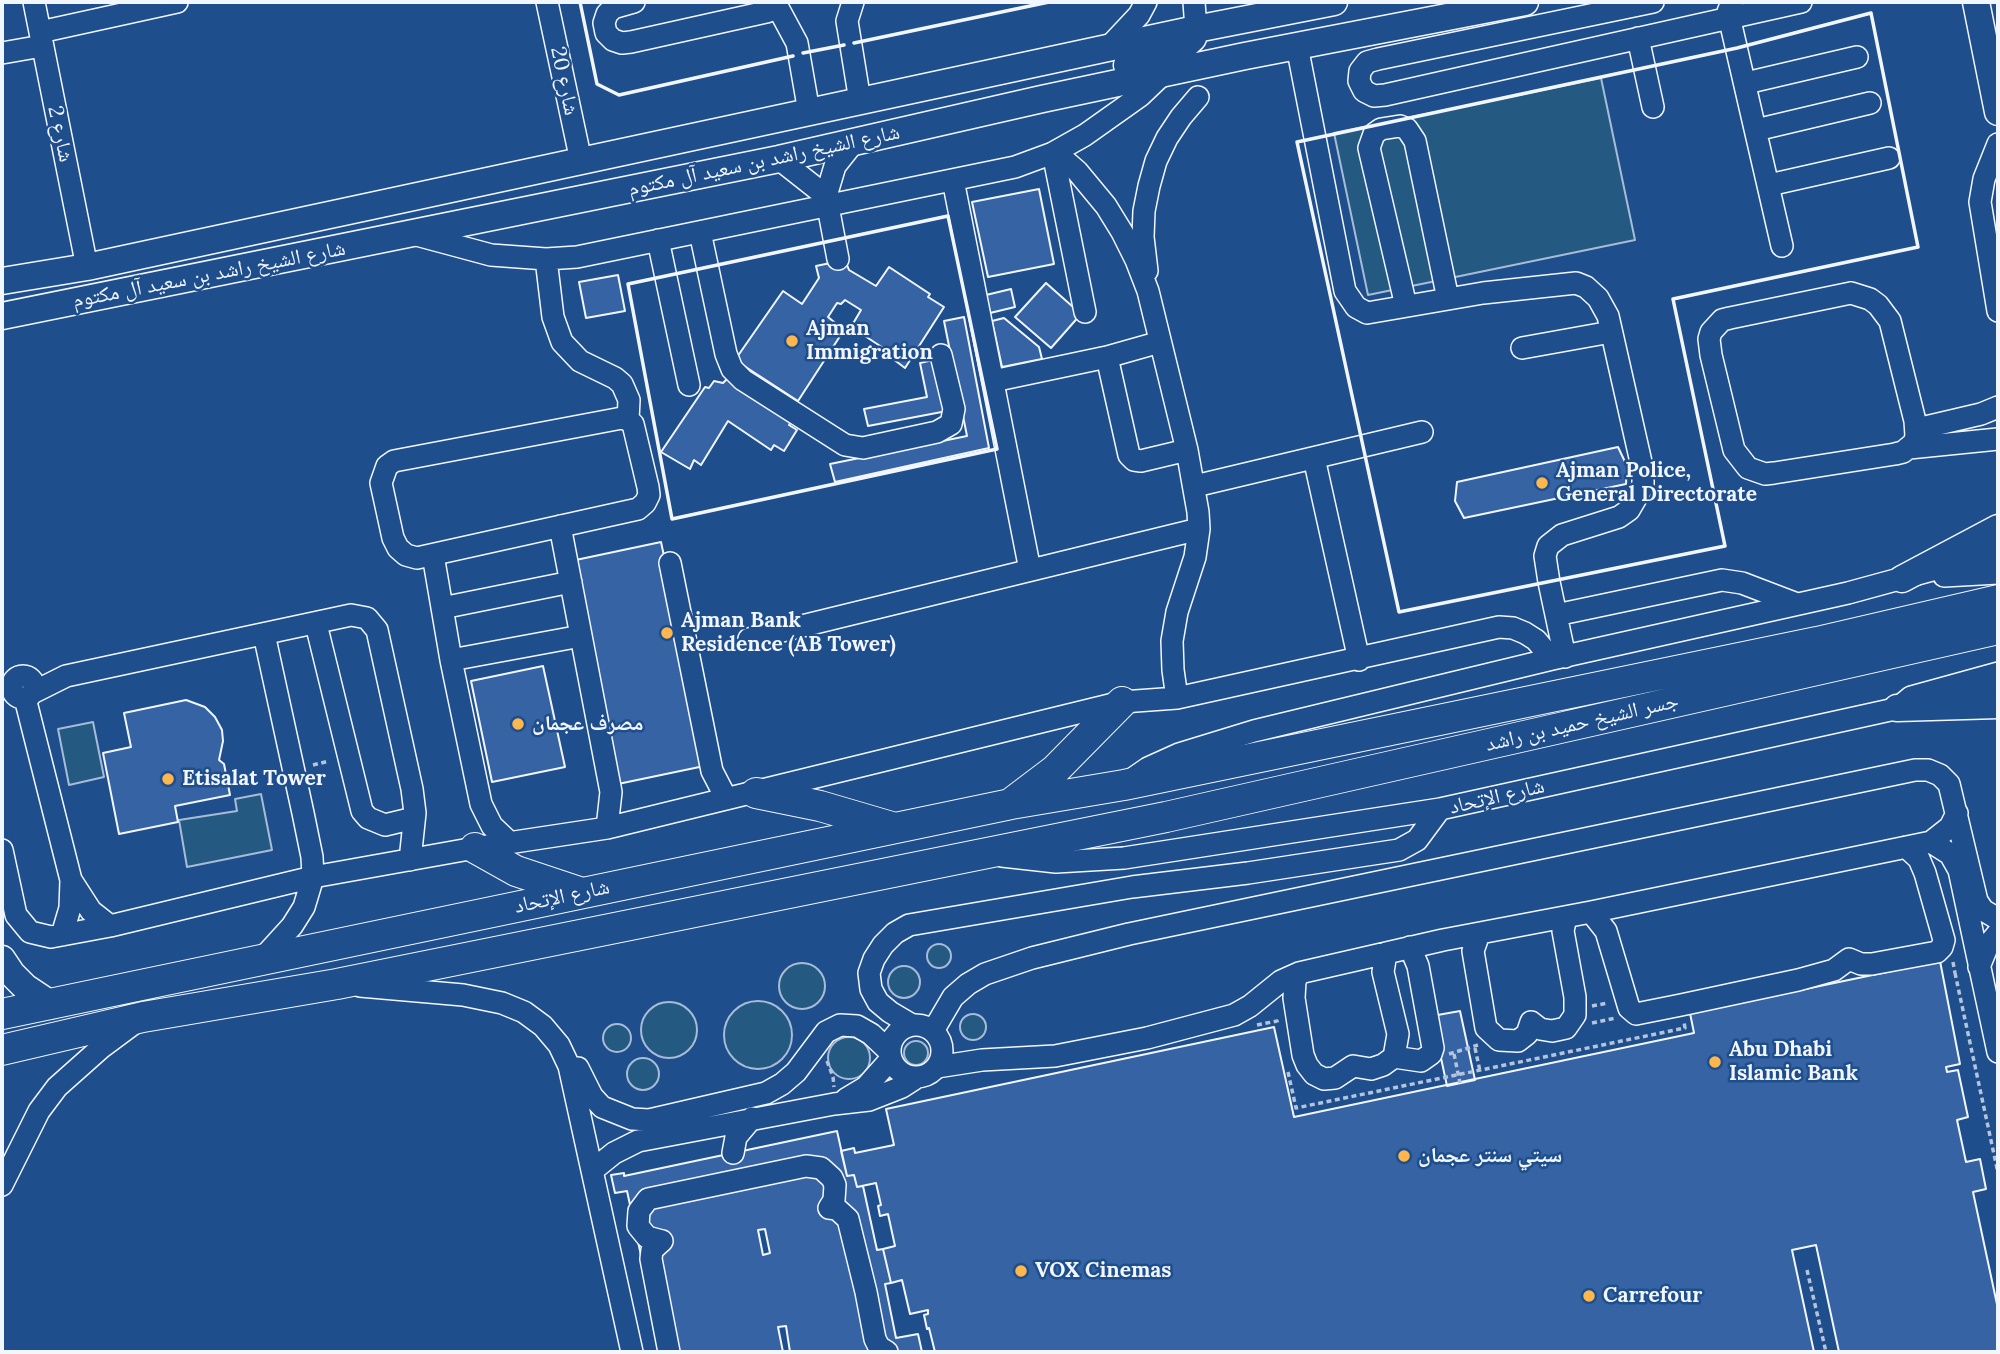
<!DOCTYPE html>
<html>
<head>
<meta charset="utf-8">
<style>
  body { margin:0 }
  #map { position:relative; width:2000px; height:1354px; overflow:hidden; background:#1f4e8c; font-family:Lora,serif }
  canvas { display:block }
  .frame { position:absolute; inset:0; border:4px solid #f2f6ff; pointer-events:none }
</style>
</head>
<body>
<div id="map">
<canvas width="2000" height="1354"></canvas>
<div class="frame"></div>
</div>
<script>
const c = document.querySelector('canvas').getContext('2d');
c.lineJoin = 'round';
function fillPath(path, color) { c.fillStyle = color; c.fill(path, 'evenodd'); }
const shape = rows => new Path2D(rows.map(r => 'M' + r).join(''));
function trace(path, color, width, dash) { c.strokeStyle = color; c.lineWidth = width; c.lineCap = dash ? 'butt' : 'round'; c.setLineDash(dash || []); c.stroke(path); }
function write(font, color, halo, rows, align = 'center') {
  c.font = font + ' Lora,"Noto Naskh Arabic",serif'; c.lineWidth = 5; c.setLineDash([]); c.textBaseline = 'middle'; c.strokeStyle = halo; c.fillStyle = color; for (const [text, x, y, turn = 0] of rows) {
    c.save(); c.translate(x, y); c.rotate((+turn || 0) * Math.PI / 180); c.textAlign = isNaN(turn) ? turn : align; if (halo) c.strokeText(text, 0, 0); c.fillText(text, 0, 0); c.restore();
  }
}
const green = shape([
  [1601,78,1635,240,1368,295,1334,133,1601,78],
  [93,722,104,777,69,785,58,729,93,722],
  [261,794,272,850,187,867,179,820,237,811,235,799,261,794],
  '927 956a12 12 0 1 1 24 0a12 12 0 1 1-24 0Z',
  '779 986a23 23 0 1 1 46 0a23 23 0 1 1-46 0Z',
  '888 982a16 16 0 1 1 32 0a16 16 0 1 1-32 0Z',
  '724 1035a34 34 0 1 1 68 0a34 34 0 1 1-68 0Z',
  '641 1030a28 28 0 1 1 56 0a28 28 0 1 1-56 0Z',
  '960 1027a13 13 0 1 1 26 0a13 13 0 1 1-26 0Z',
  '603 1038a14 14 0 1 1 28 0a14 14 0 1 1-28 0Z',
  '828 1058a21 21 0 1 1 42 0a21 21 0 1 1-42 0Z',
  '904 1053a12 12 0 1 1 24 0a12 12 0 1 1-24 0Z',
  '627 1074a16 16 0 1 1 32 0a16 16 0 1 1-32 0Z'
]);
fillPath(green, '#245a82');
trace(green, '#a8bbd7', 2);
const building = shape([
  [1039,189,1054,264,988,277,972,202,1039,189],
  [845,260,849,270,876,286,889,267,930,294,928,297,944,307,905,368,889,356,891,353,851,327,861,310,845,300,841,304,837,303,828,317,844,330,798,401,735,360,783,291,802,304,819,278,816,266,845,260],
  [618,275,625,311,586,318,579,282,618,275],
  [1046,283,1081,314,1051,348,1015,317,1046,283],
  [1011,289,1015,307,990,313,986,295,1011,289],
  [964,317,989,448,835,482,830,464,967,436,944,321,964,317],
  [1004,318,1039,347,1042,359,1002,367,992,321,1004,318],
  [937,359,947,411,868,426,864,409,927,397,920,363,937,359],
  [727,379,792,420,789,425,797,430,784,451,774,445,771,450,728,421,701,465,694,460,690,469,661,452,705,387,709,388,714,381,723,383,727,379],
  [1618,447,1627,466,1626,484,1464,518,1455,501,1457,482,1618,447],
  [661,542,709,765,618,784,571,561,661,542],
  [543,666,565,767,492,782,471,681,543,666],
  [186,700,205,707,215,717,222,730,223,741,219,760,224,764,230,795,175,806,178,822,119,834,103,753,131,747,124,713,186,700],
  [1940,961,1960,1064,1946,1067,1947,1072,1958,1070,1968,1117,1957,1120,1966,1162,1980,1159,1986,1189,1973,1192,1998,1309,1998,1352,1839,1352,1816,1245,1792,1250,1814,1352,935,1352,929,1328,927,1329,924,1315,928,1314,928,1310,910,1314,902,1280,891,1283,883,1249,895,1246,888,1214,880,1216,878,1206,881,1205,876,1183,857,1187,854,1175,847,1176,841,1151,854,1148,855,1153,894,1145,886,1109,1274,1027,1294,1117,1694,1033,1690,1013,1940,961],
  [1460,1011,1475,1080,1447,1086,1432,1016,1460,1011],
  [837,1131,847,1176,854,1175,857,1187,863,1186,877,1250,883,1249,891,1283,885,1284,896,1338,918,1334,922,1352,790,1352,786,1326,778,1327,783,1352,662,1352,627,1191,615,1193,611,1175,624,1173,624,1176,837,1131],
  [765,1229,770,1253,763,1255,758,1230,765,1229]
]);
fillPath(building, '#3563a3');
trace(building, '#f2f6ff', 2);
const minor = shape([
  [34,2,87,267],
  [547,2,581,161],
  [634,2,613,8,607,14,604,23,606,33,613,40,622,43,631,42,766,12,772,10,777,2],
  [853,2,847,21,860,101],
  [1194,2,1196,29],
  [1653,2,1378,59,1367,62,1360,71,1359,81,1364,91,1374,96,1385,95,1801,2],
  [1732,2,1728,12,1782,246],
  [776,4,797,43,809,112],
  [40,32,177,2],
  [1638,38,1653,107],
  [1297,46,1345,291,1356,307,1367,313,1483,293,1576,283,1586,287,1598,298,1608,316,1643,471,1643,486,1629,510,1619,517,1562,535,1548,546,1545,556,1549,582,1565,657],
  [1109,47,1139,15,1146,2],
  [2,53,42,46],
  [1746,83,1857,57],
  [1756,130,1870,103],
  [1998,144,1984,179,1980,202,1998,311],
  [1055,152,1077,171,1106,206,1122,232,1136,260,1148,291,1187,450,1198,512,1199,529,1195,557,1177,612,1172,641,1173,670,1177,698],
  [1053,153,1085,312],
  [779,159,826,196],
  [953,180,1030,570],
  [1769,185,1889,158],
  [700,232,726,354,732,369,743,380,845,445,863,448,937,432,951,424,954,409,941,355],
  [413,234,491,255,546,259,577,257,1015,167,1053,153,1085,135,1140,96,1162,75],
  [658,240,689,385],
  [546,259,553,317,562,342,580,361,615,378,622,384,629,400,628,420],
  [838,259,826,196,835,166,854,142],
  [1147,271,1143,237,1144,211,1149,186,1156,161,1167,138,1181,117,1198,97],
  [1851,293,1870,299,1878,305,1890,321,1915,421,1916,436,1914,443,1903,452,1895,454,1774,473,1765,474,1748,468,1734,450,1711,355,1709,339,1711,332,1722,320,1730,318,1851,293],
  [1406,306,1369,148,1374,134,1381,129,1400,126,1407,129,1415,141,1448,299],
  [1522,348,1611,332],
  [1107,357,1129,455,1134,460,1141,461,1187,450],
  [993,381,1107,357,1160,342],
  [622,418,628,420,633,424,648,487,649,495,645,503,638,509,417,558,406,555,398,548,393,538,381,483,387,466,394,461,622,418],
  [1917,429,1981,414,1998,407],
  [1909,448,1998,439],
  [1314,458,1359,660],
  [1195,486,1422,432],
  [560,526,611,792,607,828],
  [433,555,451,660,481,804,492,826,510,843],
  [670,563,712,771,726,798],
  [1944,576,1998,573],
  [442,608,571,582],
  [1556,615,1722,580,1742,583,1797,604],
  [316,624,362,811,368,818,385,825,414,818],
  [749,639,1199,529],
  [451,660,581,636],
  '12 687a11 11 0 1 1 22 0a11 11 0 1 1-22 0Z',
  [32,693,66,676,351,615,367,618,377,630,412,789,415,813,410,860],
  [1962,697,1998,691],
  [25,698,71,880,91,911,110,926],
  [1899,707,1911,697,1998,673],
  [1135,777,1148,768,1179,754,1254,731,1552,659,1848,593,1998,552],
  [1931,842,1950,854,1959,870,1998,1052],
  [2,850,16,915,30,932,51,937,110,926,313,877,475,848,607,828,1122,702,1177,698,1499,627,1513,628,1525,633,1536,640,1552,659],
  [1002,856,1056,862,1124,858,1440,809,1913,705],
  [1591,912,1606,931,1629,1008,1636,1014,1681,1005,1798,980,1834,970,1849,959,1861,964,1872,964,1937,952,1942,947,1944,940,1925,873,1919,859,1906,847],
  [1479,934,1473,951,1486,1028,1499,1040,1518,1041,1527,1034,1531,1022,1540,1029,1552,1031,1566,1028,1575,1015,1575,997,1563,931,1566,917],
  [62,935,70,908,71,880],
  [261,960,292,926,304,907,313,877,312,857,303,813,264,634],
  [1979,967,1988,945,1998,933],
  [1299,973,1295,981,1294,998,1303,1055,1307,1065,1314,1074,1324,1079,1335,1078,1353,1066,1371,1069,1383,1065,1394,1057,1398,1034,1383,972,1386,953],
  [360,986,463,995,502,1003,524,1012,543,1026,559,1045,569,1066,632,1352],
  '890 1051a26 26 0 1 1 52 0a26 26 0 1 1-52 0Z',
  [912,1025,890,1012,878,1002,871,989,869,973,874,959,883,945,895,933,909,925,1132,887,1248,873,1399,850,1417,840,1440,809],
  [933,1031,953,997,968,984,985,974,1032,958,1129,934,1915,770,1928,770,1940,775,1949,784,1977,901,1983,910,1998,919],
  [1394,1057,1421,1061,1431,1054,1433,1048,1418,966,1410,947],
  [937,1067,982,1060,1055,1056,1147,1038,1234,1015,1250,1006,1281,981,1299,973,1443,940,1591,912,1931,842,1950,827,1957,813],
  [578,1068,592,1096,602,1107,632,1119,649,1120,766,1093,782,1084,796,1072,826,1032,840,1025,857,1026,871,1034,889,1051],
  [846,1099,866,1087,890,1060],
  [733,1153,736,1137,752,1118],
  [593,1170,614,1153,638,1141,834,1104,869,1100,902,1087,916,1078],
  [2,1185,39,1111,57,1087,102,1047,133,1024],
  [662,1241,647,1237,638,1226,639,1211,648,1199,806,1166,821,1168,832,1178,835,1185,834,1200,829,1208,837,1209,848,1219,866,1292,875,1339,879,1347,887,1352],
  [662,1241,652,1250,651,1259,669,1352]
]);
const major = shape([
  [1976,2,1998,112],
  [1127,65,1179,51,1193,38,1196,29],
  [2,281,87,267,1196,29,1334,2],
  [2,316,779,159,1042,99,1245,56,1525,2],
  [1902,579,1998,528],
  [1897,708,1998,705],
  [2,959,12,974,25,987,52,1005]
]);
const highway = shape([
  [756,793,820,806,895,828],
  [1014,801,1055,770,1122,702],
  [475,848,516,871,579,892],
  [2,1014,1011,804,1124,785,1817,642,1998,600],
  [2,1050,143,1017,337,984,1166,817,1998,629]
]);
trace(minor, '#f2f6ff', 24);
trace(major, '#f2f6ff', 29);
trace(highway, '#f2f6ff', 32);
trace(shape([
  [313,765,329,761],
  [1953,962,1955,973],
  [1955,973,1998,1173],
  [1592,1006,1608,1003],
  [1592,1023,1616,1018],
  [1257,1025,1277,1021,1278,1024],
  [1475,1048,1480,1071],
  [1449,1054,1478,1045],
  [1454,1054,1460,1083],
  [827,1061,833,1077,834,1087],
  [1288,1072,1296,1108,1685,1028,1684,1022],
  [1807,1270,1826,1352]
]), '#b3c4dc', 3.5, [5, 3.5]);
trace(minor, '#1f4e8c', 21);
trace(major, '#1f4e8c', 26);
trace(highway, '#1f4e8c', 30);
trace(shape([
  [580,2,597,84,619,95,793,56],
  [1871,13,1918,247,1673,299,1725,546,1399,612,1297,142,1737,48,1871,13],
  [854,43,1049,2],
  [803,53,844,45],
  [948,216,997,449,672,519,628,284,948,216]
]), '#f2f6ff', 3.5);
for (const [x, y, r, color] of [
  [792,341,7,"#ffb74d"],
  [1542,483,7,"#ffb74d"],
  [667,633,7,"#ffb74d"],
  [518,724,7,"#ffb74d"],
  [168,779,7,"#ffb74d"],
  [1715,1062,7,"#ffb74d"],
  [1404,1156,7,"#ffb74d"],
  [1021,1271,7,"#ffb74d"],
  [1589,1296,7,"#ffb74d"]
]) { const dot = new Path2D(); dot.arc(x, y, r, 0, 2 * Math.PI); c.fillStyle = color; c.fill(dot); trace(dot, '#1f4e8c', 2.5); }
write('21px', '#f2f6ff', '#1f4e8c', [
  ["شارع 20",564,81,78],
  ["شارع 2",60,134,78],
  ["شارع الشيخ راشد بن سعيد آل مكتوم",764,161,-12],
  ["شارع الشيخ راشد بن سعيد آل مكتوم",209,275,-11],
  ["جسر الشيخ حميد بن راشد",1582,723,-13],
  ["شارع الإتحاد",1497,797,-13],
  ["شارع الإتحاد",562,897,-12]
]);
write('bold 21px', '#f2f6ff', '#1f4e8c', [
  ["Ajman",806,329],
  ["Immigration",806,353],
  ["Ajman Police,",1556,471],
  ["General Directorate",1556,495],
  ["Ajman Bank",681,621],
  ["Residence (AB Tower)",681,645],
  ["مصرف عجمان",532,724],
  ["Etisalat Tower",182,779],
  ["Abu Dhabi",1729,1050],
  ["Islamic Bank",1729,1074],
  ["سيتي سنتر عجمان",1418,1156],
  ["VOX Cinemas",1035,1271],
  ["Carrefour",1603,1296]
], 'left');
</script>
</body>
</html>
